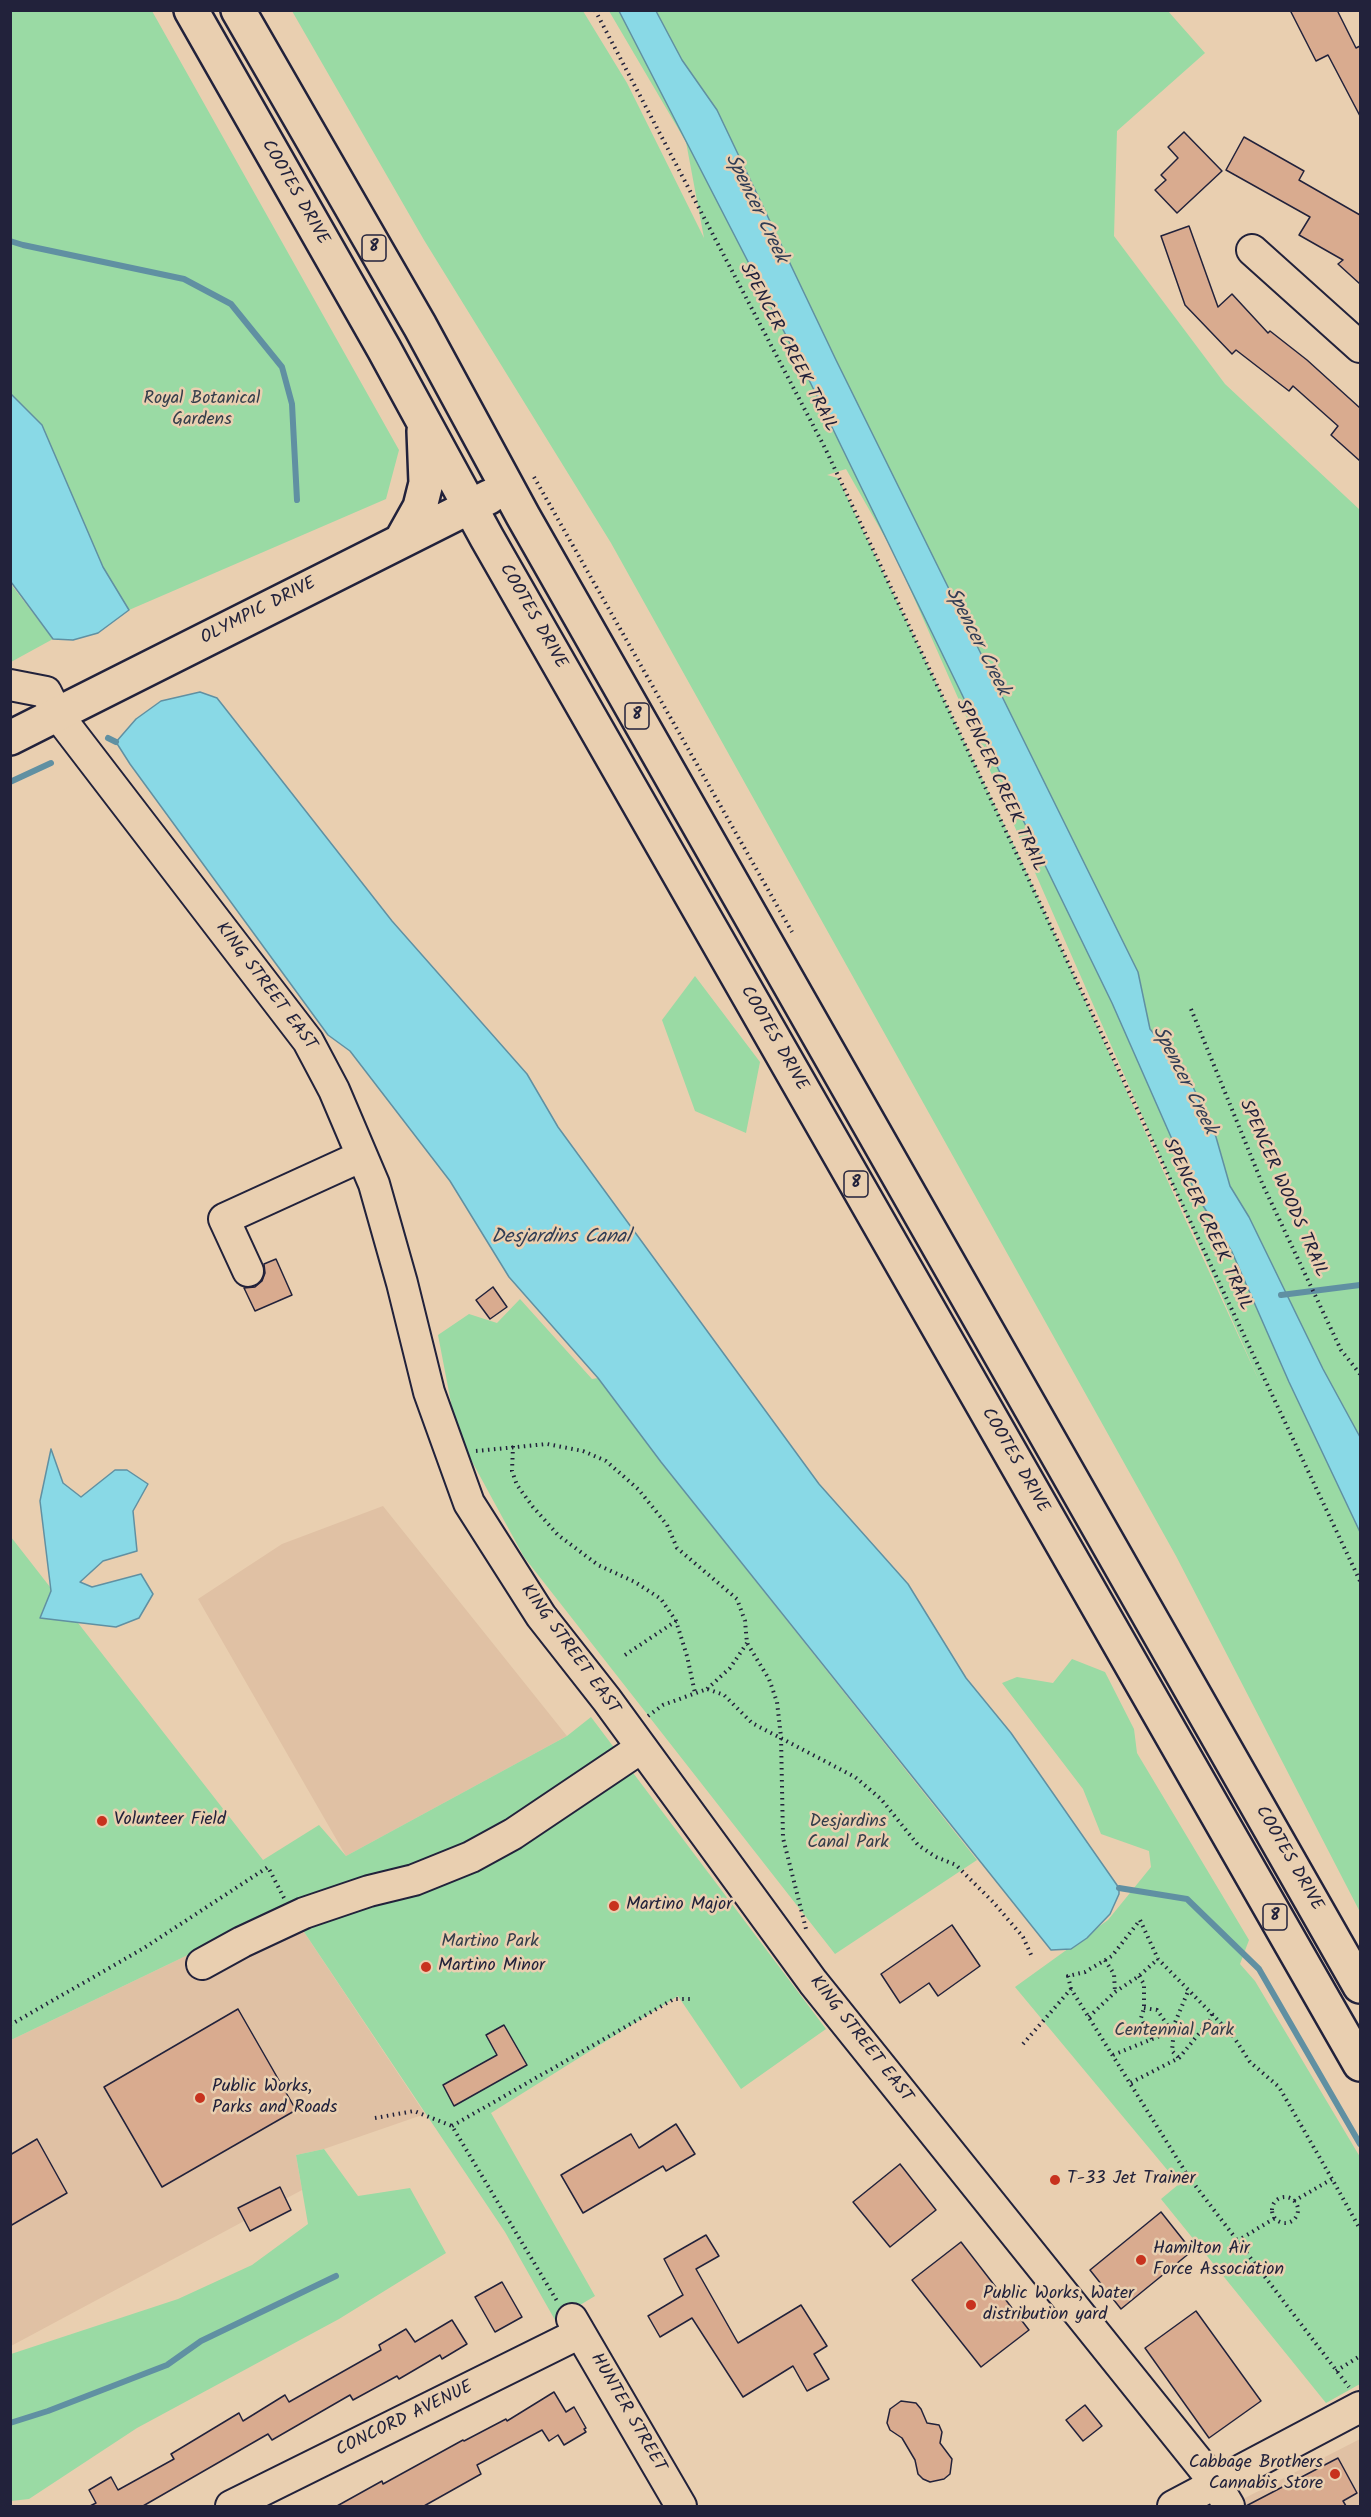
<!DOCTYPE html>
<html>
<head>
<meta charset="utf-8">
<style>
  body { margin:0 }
  #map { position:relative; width:1371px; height:2517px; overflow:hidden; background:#e9cfb0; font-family:Kalam,sans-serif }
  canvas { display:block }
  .frame { position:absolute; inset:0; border:12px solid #22223b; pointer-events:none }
</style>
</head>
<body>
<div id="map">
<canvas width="1371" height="2517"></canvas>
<div class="frame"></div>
</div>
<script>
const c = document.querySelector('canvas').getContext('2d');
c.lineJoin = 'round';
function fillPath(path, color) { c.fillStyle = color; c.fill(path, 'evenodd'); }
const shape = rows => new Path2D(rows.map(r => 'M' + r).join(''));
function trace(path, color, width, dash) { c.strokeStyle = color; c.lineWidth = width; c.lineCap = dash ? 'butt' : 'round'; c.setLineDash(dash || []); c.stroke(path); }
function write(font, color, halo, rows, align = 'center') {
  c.font = font + ' Kalam,sans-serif'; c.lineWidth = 5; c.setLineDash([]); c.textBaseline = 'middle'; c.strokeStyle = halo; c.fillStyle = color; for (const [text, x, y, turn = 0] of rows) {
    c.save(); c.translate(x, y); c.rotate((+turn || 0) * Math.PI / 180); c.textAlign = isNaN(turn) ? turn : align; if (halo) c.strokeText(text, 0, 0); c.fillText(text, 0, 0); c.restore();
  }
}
fillPath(shape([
  [383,1506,567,1736,346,1856,198,1599,282,1544],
  [294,1917,425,2114,324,2149,296,2155,302,2190,11,2346,11,2040,246,1927],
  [1360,2439,1360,2506,1247,2506,1243,2499]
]), '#e0c1a4');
fillPath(shape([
  [10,11,152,11,399,450,386,499,129,610,11,454],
  [292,11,583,11,627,83,704,238,686,142,609,11,1168,11,1205,53,1117,131,1114,236,1225,384,1360,510,1360,1912,1176,1556,611,543,424,240],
  [846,469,895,555,1260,1383,1020,858,838,478,827,475],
  [10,583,53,639,11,662,10,662],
  [695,976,760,1062,746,1133,695,1111,662,1020],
  [520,1299,592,1379,598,1378,661,1462,977,1860,835,1954,524,1557,457,1434,438,1335,469,1314,497,1323],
  [11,1537,263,1860,319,1825,346,1856,567,1736,591,1717,826,2029,741,2089,678,1996,491,2113,595,2296,555,2320,505,2232,294,1917,246,1927,11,2040],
  [1072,1659,1105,1672,1134,1729,1137,1753,1249,1940,1240,1964,1255,1981,1360,2157,1360,2384,1326,2403,1161,2199,1179,2184,1015,1987,1108,1920,1151,1867,1149,1851,1101,1834,1083,1789,1002,1683,1017,1677,1053,1683],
  [324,2149,358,2196,410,2188,446,2253,339,2319,137,2428,29,2499,11,2501,11,2354,178,2299,252,2265,308,2224,296,2155]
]), '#9adaa4');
const water = shape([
  [619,11,656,11,682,60,717,110,836,360,1138,972,1150,1029,1188,1076,1216,1137,1230,1186,1249,1217,1323,1369,1360,1437,1360,1532,1289,1382,1232,1252,1197,1196,1112,1003,811,384,619,11],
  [11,394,42,425,103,567,129,610,98,633,73,640,53,639,11,582,11,394],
  [200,692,217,698,392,921,527,1074,558,1127,819,1484,908,1584,966,1678,1011,1733,1119,1888,1119,1894,1110,1914,1087,1938,1071,1949,1051,1950,661,1462,598,1378,509,1277,450,1181,350,1051,328,1035,130,764,116,742,136,719,161,701,200,692],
  [51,1449,63,1483,81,1497,115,1470,127,1470,148,1484,133,1511,137,1551,103,1561,80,1582,92,1587,141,1574,153,1594,139,1618,116,1627,40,1618,51,1591,40,1501,51,1449]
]);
fillPath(water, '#89d9e6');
trace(water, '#6090a2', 1.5);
trace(shape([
  [10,241,23,245,184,279,231,304,282,367,292,404,297,500],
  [108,738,116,742],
  [10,782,51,763],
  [1281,1295,1360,1285],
  [1119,1888,1187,1899,1259,1969,1360,2144],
  [10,2423,48,2411,167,2365,201,2341,336,2276]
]), '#6090a2', 6);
const building = shape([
  [1290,10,1337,10,1356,48,1360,46,1360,116,1328,55,1316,61,1290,10],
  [1184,132,1222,171,1177,213,1155,190,1166,180,1161,175,1178,158,1168,147,1184,132],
  [1244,137,1304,171,1299,180,1360,215,1360,284,1338,264,1343,260,1299,235,1310,217,1226,170,1244,137],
  [1189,226,1218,307,1232,294,1268,333,1270,331,1307,360,1360,408,1360,461,1331,435,1338,426,1293,386,1289,391,1236,350,1232,354,1185,305,1161,236,1189,226],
  [276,1259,292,1295,255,1311,244,1288,255,1287,262,1281,265,1273,264,1264,276,1259],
  [493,1287,507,1307,490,1319,476,1300,493,1287],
  [952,1925,980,1966,938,1996,929,1983,900,2003,881,1974,952,1925],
  [238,2009,296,2110,162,2187,104,2087,238,2009],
  [504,2025,527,2065,454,2106,443,2085,497,2055,486,2035,504,2025],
  [676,2124,695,2154,666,2171,663,2166,583,2213,561,2175,631,2134,639,2148,676,2124],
  [37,2139,67,2193,10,2226,10,2155,37,2139],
  [900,2164,936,2210,890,2247,853,2202,900,2164],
  [280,2187,291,2210,250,2231,238,2208,280,2187],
  [1161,2212,1192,2251,1121,2309,1090,2270,1161,2212],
  [706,2235,719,2256,696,2269,738,2343,801,2305,827,2346,814,2354,829,2379,807,2391,793,2366,743,2397,692,2318,660,2337,648,2316,683,2295,664,2259,706,2235],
  [961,2242,1029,2330,981,2367,912,2280,961,2242],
  [502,2282,522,2317,495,2332,475,2297,502,2282],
  [1196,2311,1261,2401,1209,2438,1145,2348,1196,2311],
  [452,2320,467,2344,442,2359,440,2355,399,2379,397,2376,353,2400,350,2395,272,2440,268,2434,143,2506,90,2506,96,2503,89,2490,111,2477,118,2490,174,2459,171,2454,239,2413,243,2421,285,2395,289,2402,381,2350,379,2345,406,2329,415,2342,452,2320],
  [554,2392,566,2412,574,2407,586,2428,584,2429,586,2432,564,2445,558,2435,549,2441,542,2430,477,2465,481,2474,424,2506,337,2506,382,2481,383,2484,463,2440,464,2441,506,2419,507,2421,554,2392],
  [901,2401,916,2403,921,2409,927,2423,939,2425,942,2432,940,2443,952,2459,950,2474,944,2479,930,2482,923,2479,918,2474,915,2460,902,2438,890,2430,887,2423,890,2409,901,2401],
  [1085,2405,1102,2426,1083,2441,1066,2420,1085,2405],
  [1338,2458,1357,2493,1343,2501,1346,2506,1246,2506,1338,2458]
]);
fillPath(building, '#d9ab8f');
trace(building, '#22223b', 1.5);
const minor = shape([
  [1252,250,1360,347],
  [10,685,46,692,57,714,308,1041,334,1090,374,1184,402,1283,429,1392,469,1503,541,1616,607,1700,813,1982,1216,2484,1229,2506],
  [248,1271,224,1219,362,1156],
  [202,1964,242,1942,304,1913,369,1891,414,1880,471,1857,513,1834,641,1748],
  [572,2319,681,2506],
  [231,2506,580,2333],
  [1173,2506,1360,2407]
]);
const major = shape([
  [191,10,384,349,487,538,1360,2064],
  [238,10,420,326,523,516,1360,1986],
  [401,541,420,507,426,483,424,431],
  [10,738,489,497]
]);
trace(minor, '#22223b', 34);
trace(major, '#22223b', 38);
trace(shape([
  [595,10,825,448,1360,1581],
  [534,477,792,932],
  [1191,1009,1262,1183,1341,1350,1360,1374],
  [513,1446,512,1471,517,1485,533,1507,558,1535,598,1565,635,1582,661,1599,676,1621,687,1656,695,1693],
  [476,1451,547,1444,583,1451,606,1461,638,1489,667,1525,677,1548,737,1599,745,1621,747,1643,769,1679,777,1702,781,1737,783,1838,806,1929],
  [625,1655,676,1621],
  [707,1689,730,1668,747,1643],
  [648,1716,663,1705,707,1689,724,1695,752,1723,855,1777,881,1799,918,1845,936,1857,956,1865,994,1903,1023,1937,1032,1957],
  [1105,1960,1114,1974,1115,1992],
  [1139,1976,1144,1984,1144,2008,1141,2018,1152,2039],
  [1071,1989,1068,1976,1085,1972,1112,1956,1140,1920,1158,1959,1212,2014,1211,2019,1179,2058,1130,2083],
  [1144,2008,1157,2010,1171,2030,1173,2040,1172,2051,1179,2058],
  [1212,2014,1233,2036,1250,2062,1279,2087,1332,2179],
  [1089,2017,1115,1992,1139,1976,1158,1959],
  [10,2025,144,1948,268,1867,284,1898],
  [1023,2044,1071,1989,1188,2176,1349,2387],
  [1113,2055,1167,2033,1174,2025,1189,1989],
  [375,2118,414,2111,452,2126,557,2301],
  [452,2126,674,1999,692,1999],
  '1272 2210a13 13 0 1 1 26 0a13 13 0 1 1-26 0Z',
  [1294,2201,1332,2179,1360,2229],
  [1237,2241,1275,2218],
  [1336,2371,1360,2356]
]), '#22223b', 4, [1.5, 4.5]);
trace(minor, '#e9cfb0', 30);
trace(major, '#e9cfb0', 33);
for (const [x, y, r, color] of [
  [102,1821,6,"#c8321e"],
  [614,1906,6,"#c8321e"],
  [426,1967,6,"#c8321e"],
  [200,2098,6,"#c8321e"],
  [1055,2180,6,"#c8321e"],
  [1141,2260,6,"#c8321e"],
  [971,2305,6,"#c8321e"],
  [1335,2474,6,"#c8321e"]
]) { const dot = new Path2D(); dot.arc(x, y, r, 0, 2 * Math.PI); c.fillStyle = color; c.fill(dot); trace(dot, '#e9cfb0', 2); }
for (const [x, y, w] of [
  [374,248,24],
  [637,716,24],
  [856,1184,24],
  [1275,1917,24]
]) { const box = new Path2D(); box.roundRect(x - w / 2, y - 13, w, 26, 4.5); c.fillStyle = '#e9cfb0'; c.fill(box); trace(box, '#22223b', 1.5); }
write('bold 16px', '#22223b', null, [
  ["8",374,248],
  ["8",637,716],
  ["8",856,1184],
  ["8",1275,1917]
]);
write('18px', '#22223b', '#e9cfb0', [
  ["COOTES DRIVE",294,193,60],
  ["SPENCER CREEK TRAIL",787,348,62],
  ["OLYMPIC DRIVE",259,612,-27],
  ["COOTES DRIVE",532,617,60],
  ["SPENCER CREEK TRAIL",999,786,65],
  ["KING STREET EAST",265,987,53],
  ["COOTES DRIVE",773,1039,60],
  ["SPENCER WOODS TRAIL",1282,1189,66],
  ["SPENCER CREEK TRAIL",1206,1225,65],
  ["COOTES DRIVE",1014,1461,60],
  ["KING STREET EAST",569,1650,54],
  ["COOTES DRIVE",1288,1859,60],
  ["KING STREET EAST",860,2040,52],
  ["HUNTER STREET",627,2413,60],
  ["CONCORD AVENUE",405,2420,-26]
]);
write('18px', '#343e4b', '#e9cfb0', [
  ["Royal Botanical",202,400],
  ["Gardens",202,421],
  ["Desjardins",848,1823],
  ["Canal Park",848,1844],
  ["Martino Park",490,1943],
  ["Centennial Park",1174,2032]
]);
write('18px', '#22223b', '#e9cfb0', [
  ["Volunteer Field",114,1821],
  ["Martino Major",626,1906],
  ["Martino Minor",438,1967],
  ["Public Works,",212,2088],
  ["Parks and Roads",212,2109],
  ["T-33 Jet Trainer",1067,2180],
  ["Hamilton Air",1153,2250],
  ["Force Association",1153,2271],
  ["Public Works, Water",983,2295],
  ["distribution yard",983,2316],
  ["Cabbage Brothers",1323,2464,"right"],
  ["Cannabis Store",1323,2485,"right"]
], 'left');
write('italic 20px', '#313d55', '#e9cfb0', [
  ["Spencer Creek",755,209,64],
  ["Spencer Creek",976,642,63],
  ["Spencer Creek",1183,1081,63],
  ["Desjardins Canal",561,1239]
]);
</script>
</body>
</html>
